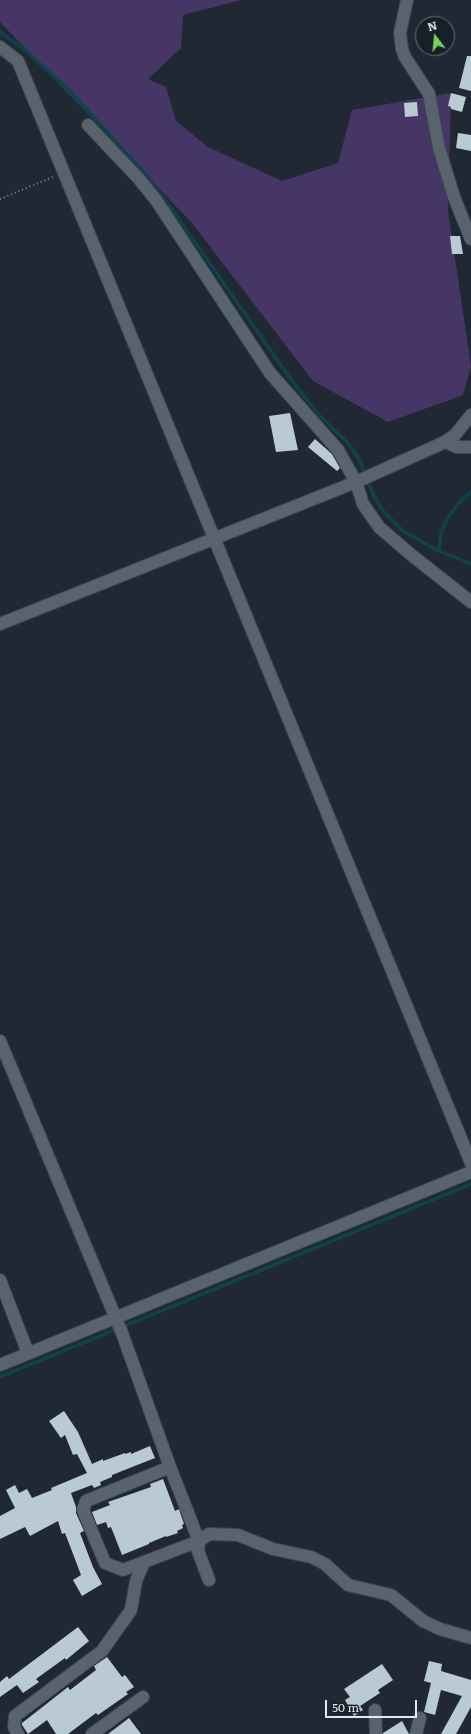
<!DOCTYPE html>
<html>
<head>
<meta charset="utf-8">
<style>
  body { margin:0 }
  #map { position:relative; width:471px; height:1734px; overflow:hidden; background:#202933; font-family:Literata,serif }
  canvas { display:block }
  .north { position:absolute; left:415px; top:16px; width:40px; height:40px; box-sizing:border-box; background:#171f29; border:1px solid #697079; border-radius:50%; rotate:344deg; font-size:11px; font-weight:700; line-height:16px; text-align:center; color:#e4eaf1 }
  .north::after { content:''; display:block; margin:auto; width:14px; height:18px; background:#75d25b; clip-path:polygon(50% 0,100% 100%,50% 72%,0 100%) }
  .scale { position:absolute; left:325px; top:1700px; width:92px; height:18px; box-sizing:border-box; border:2px solid #e4eaf1; border-top:0; padding-left:5px; font-size:12px; line-height:14px; white-space:nowrap; color:#e4eaf1; -webkit-text-stroke:3px #171f29; paint-order:stroke }
</style>
</head>
<body>
<div id="map">
<canvas width="471" height="1734"></canvas>
<div class="north">N</div>
<div class="scale">50 m</div>
</div>
<script>
const c = document.querySelector('canvas').getContext('2d');
c.lineJoin = 'round';
function fillPath(path, color) { c.fillStyle = color; c.fill(path, 'evenodd'); }
const shape = rows => new Path2D(rows.map(r => 'M' + r).join(''));
function trace(path, color, width, dash) { c.strokeStyle = color; c.lineWidth = width; c.lineCap = dash ? 'butt' : 'round'; c.setLineDash(dash || []); c.stroke(path); }
fillPath(shape([
  [0,0,241,0,183,15,181,48,148,79,166,87,176,121,208,147,282,181,338,163,352,110,451,93,448,211,471,366,463,395,388,422,313,381,192,223,0,22]
]), '#453665');
trace(shape([
  [0,32,21,47,67,88,145,174,169,205,292,381,320,416,349,444,360,461,373,494,383,511,403,531,439,551],
  [471,492,457,505,447,519,441,533,439,551,471,564],
  [0,1377,471,1184]
]), '#0f434a', 3.5);
fillPath(shape([
  [467,56,471,56,471,91,459,88],
  [451,93,466,97,462,112,451,109,451,107,448,106],
  [417,102,418,116,405,117,404,103],
  [458,133,471,135,471,151,456,148],
  [450,236,460,236,463,254,452,254],
  [290,413,298,450,276,452,269,416],
  [315,439,332,454,340,468,337,471,308,447],
  [64,1411,78,1432,92,1464,103,1459,103,1461,125,1453,125,1454,131,1452,131,1454,150,1446,155,1458,112,1475,112,1477,100,1482,101,1485,94,1488,92,1485,71,1493,76,1507,76,1513,84,1531,80,1533,93,1567,102,1584,82,1596,73,1580,81,1575,78,1567,65,1533,62,1534,58,1521,30,1536,25,1527,0,1539,0,1516,15,1508,6,1490,15,1485,19,1493,27,1489,32,1498,52,1490,51,1488,87,1473,77,1454,73,1455,65,1435,61,1438,49,1421],
  [163,1479,175,1511,179,1509,184,1524,182,1525,183,1528,177,1531,178,1533,166,1537,166,1536,149,1543,149,1544,122,1555,111,1527,108,1528,106,1522,97,1525,92,1512,110,1505,108,1502,151,1487,150,1484],
  [78,1627,89,1641,66,1660,65,1658,36,1679,39,1682,23,1693,17,1685,0,1697,0,1682,7,1676,9,1679],
  [107,1657,122,1677,125,1675,134,1687,126,1692,128,1694,98,1715,96,1713,68,1734,56,1734,47,1720,28,1734,22,1725,22,1723,68,1687,70,1690,96,1670,94,1666],
  [429,1661,442,1664,441,1671,471,1680,471,1707,456,1734,441,1734,462,1696,441,1690,435,1715,424,1712,431,1683,424,1681],
  [382,1664,393,1680,378,1690,380,1693,360,1706,363,1710,354,1716,345,1700,350,1697,344,1689],
  [129,1718,141,1734,108,1734],
  [402,1721,409,1734,383,1734,383,1733]
]), '#b9cad2');
const street = shape([
  [407,0,400,33,402,49,405,57,429,94,439,148,454,197,471,239],
  [0,47,18,61,471,1163],
  [88,125,139,179,156,200,270,373,338,450,356,482,363,504,379,527,409,553,471,602],
  [445,442,457,447,471,447],
  [0,624,356,482,445,442,455,435,471,415],
  [0,1041,122,1333,170,1467,199,1541,198,1551,209,1580],
  [0,1280,28,1353],
  [0,1365,471,1172],
  [170,1467,86,1501,83,1510,105,1563,123,1570,199,1541,209,1534,238,1535,273,1549,311,1557,325,1564,348,1585,391,1595,423,1621,440,1629,471,1638],
  [375,1710,376,1734],
  [18,1734,14,1727,15,1716,102,1651,131,1610,136,1581,144,1562],
  [92,1734,143,1697],
  [416,1734,420,1718]
]);
trace(street, '#3e454e', 14);
trace(shape([
  [0,199,53,177]
]), '#828a92', 2, [1, 3]);
trace(street, '#59636e', 12);
</script>
</body>
</html>
